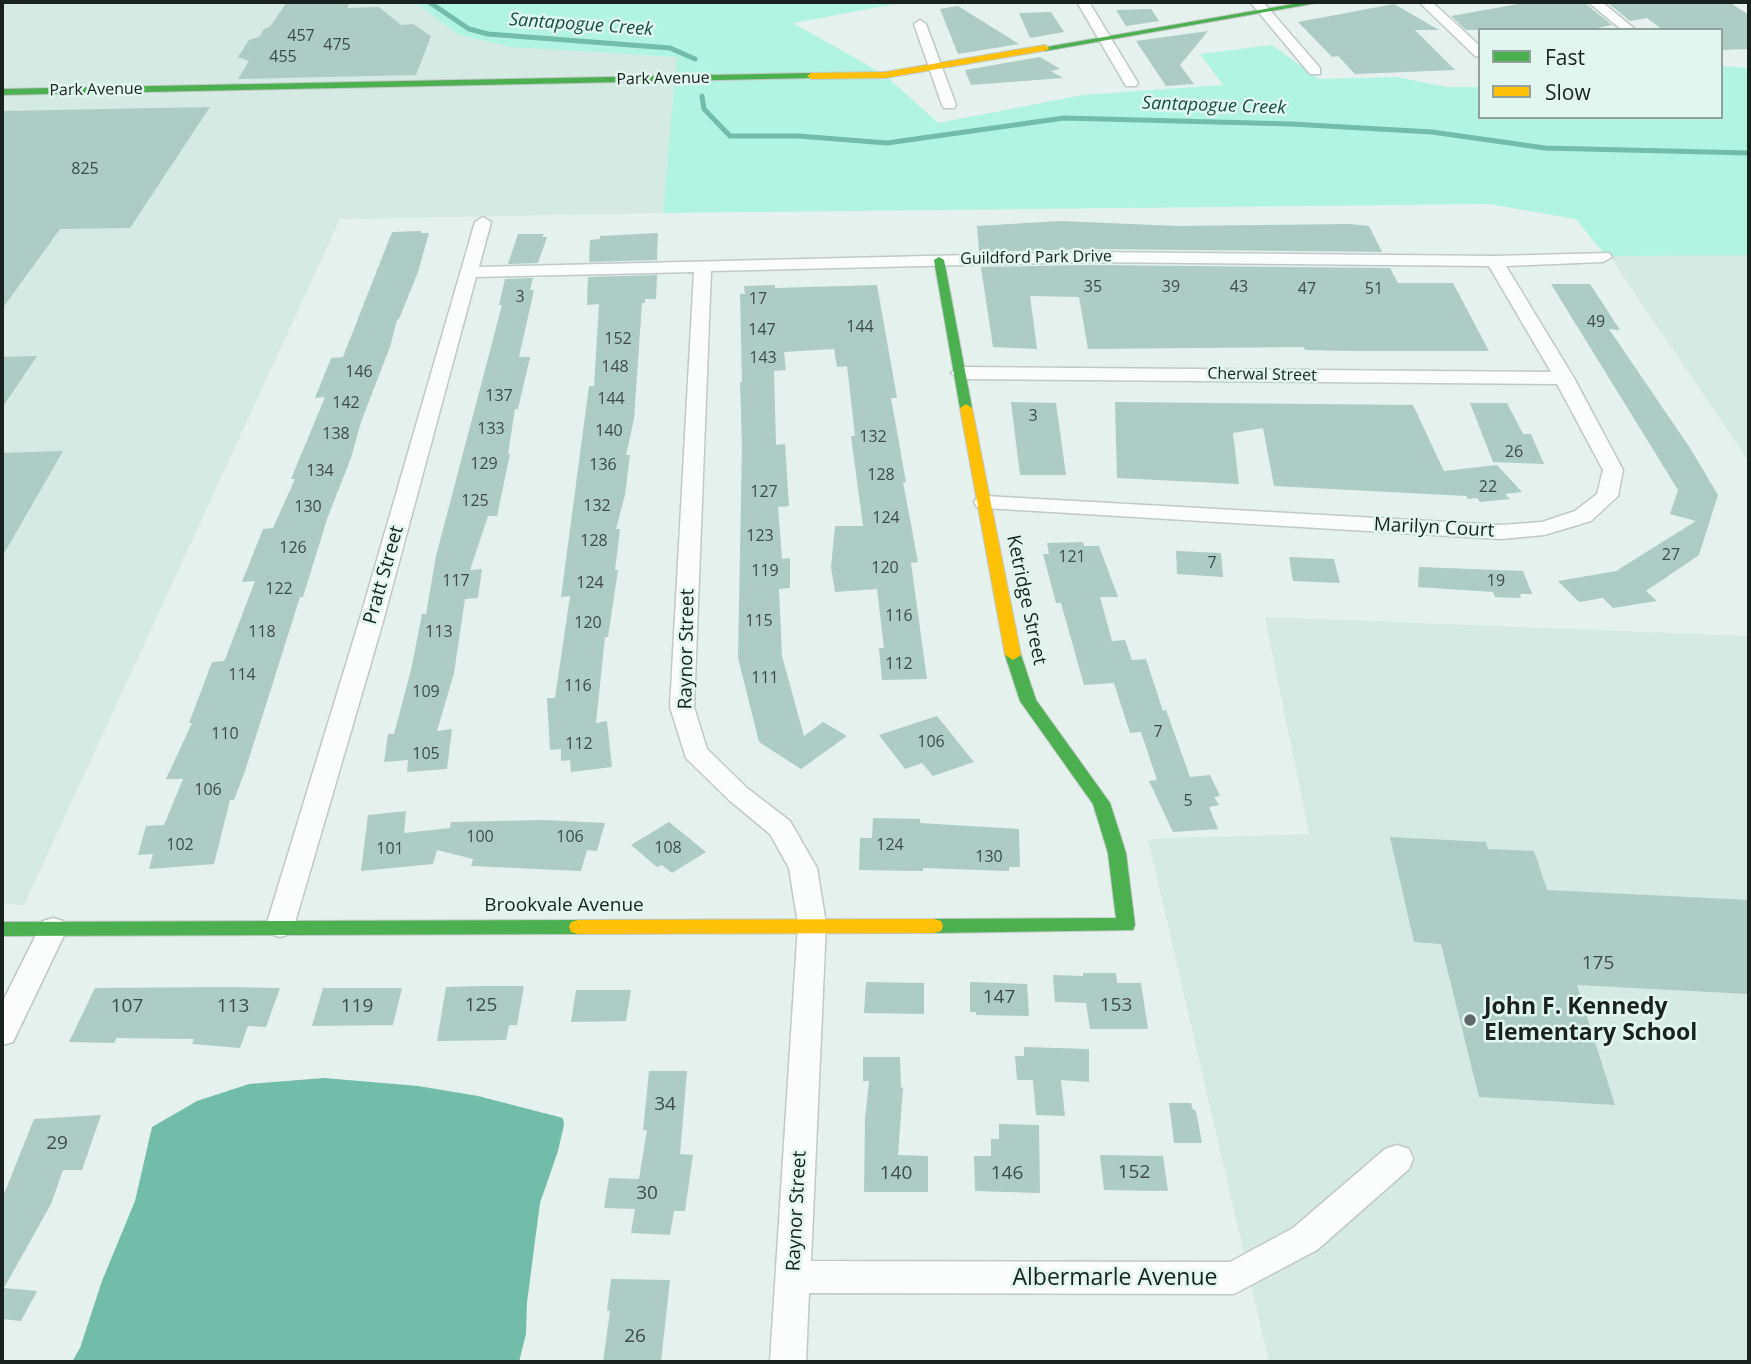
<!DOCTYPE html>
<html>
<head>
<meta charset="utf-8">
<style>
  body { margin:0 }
  #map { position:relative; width:1751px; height:1364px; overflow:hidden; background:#e5f1ed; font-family:"Open Sans",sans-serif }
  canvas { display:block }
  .frame { position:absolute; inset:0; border:4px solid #1a2220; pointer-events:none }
  .legend { position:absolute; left:1478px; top:28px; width:245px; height:91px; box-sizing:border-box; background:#e0f6ee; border:2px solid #91a19c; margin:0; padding:9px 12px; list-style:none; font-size:21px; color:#1a2220 }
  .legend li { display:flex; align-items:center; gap:14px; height:35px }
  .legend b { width:35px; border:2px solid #91a19c }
</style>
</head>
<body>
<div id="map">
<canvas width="1751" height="1364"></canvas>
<div class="frame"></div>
<ul class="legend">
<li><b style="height:9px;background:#4caf50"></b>Fast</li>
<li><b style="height:9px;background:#ffc107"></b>Slow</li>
</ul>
</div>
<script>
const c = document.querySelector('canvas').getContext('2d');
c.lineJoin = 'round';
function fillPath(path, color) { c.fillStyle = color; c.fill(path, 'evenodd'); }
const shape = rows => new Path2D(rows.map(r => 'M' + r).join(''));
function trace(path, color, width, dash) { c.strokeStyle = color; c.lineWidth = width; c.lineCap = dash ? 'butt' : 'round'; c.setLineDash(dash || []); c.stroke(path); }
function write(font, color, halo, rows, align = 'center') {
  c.font = font + ' "Open Sans",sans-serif'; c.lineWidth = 5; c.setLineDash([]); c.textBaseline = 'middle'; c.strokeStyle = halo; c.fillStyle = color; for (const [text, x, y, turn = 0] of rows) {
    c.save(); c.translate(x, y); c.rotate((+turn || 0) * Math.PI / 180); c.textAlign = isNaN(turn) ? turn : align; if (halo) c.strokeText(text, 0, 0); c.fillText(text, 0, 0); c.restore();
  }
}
fillPath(shape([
  [2,2,415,2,459,35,511,47,678,57,663,213,340,219,24,905,2,904],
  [1749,254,1749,462,1609,255],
  [1265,617,1749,636,1749,1362,1269,1362,1148,839,1309,834]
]), '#d4eae3');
fillPath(shape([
  [415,2,907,2,793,23,885,75,938,123,1083,95,1223,85,1200,54,1272,45,1319,79,1397,77,1446,87,1480,87,1480,117,1721,117,1721,66,1749,68,1749,255,1606,256,1576,219,1489,204,663,213,677,57,511,47,459,35]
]), '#b0f4e1');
fillPath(shape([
  [324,1078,418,1086,478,1096,563,1118,564,1125,558,1151,540,1203,527,1302,526,1334,519,1362,72,1362,80,1348,102,1281,135,1201,152,1127,197,1101,249,1084]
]), '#72bcaa');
trace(shape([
  [429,2,469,29,488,34,670,48,695,59],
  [702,96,704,109,730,136,798,136,887,143,1064,118,1291,124,1432,132,1545,148,1749,153]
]), '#72bcaa', 5);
fillPath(shape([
  [287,2,350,2,347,8,379,7,401,25,413,24,431,36,416,75,238,79,249,61,238,57,249,40,259,37,264,29,270,27],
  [1529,2,1586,4,1612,25,1587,30,1466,30,1451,16],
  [1625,2,1729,2,1749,15,1749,49,1721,50,1721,30,1663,30,1647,18,1630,21,1608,3],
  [1394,4,1439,30,1415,30,1455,70,1355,74,1338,56,1332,57,1298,22],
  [958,6,1019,44,958,54,940,9],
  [1151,9,1159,21,1126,26,1116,10],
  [1051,12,1064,32,1030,38,1019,13],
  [1208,31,1180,65,1194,84,1166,86,1136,41],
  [1040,57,1060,69,1051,71,1063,78,971,85,965,70],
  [210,107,130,228,60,229,2,309,2,111],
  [1060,221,1178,226,1350,224,1369,226,1382,252,1091,249,979,252,977,226],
  [421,231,421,233,429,233,418,272,399,319,397,320,390,347,361,422,351,458,327,519,303,597,300,597,245,771,234,800,230,800,214,864,149,869,153,854,138,855,146,826,164,825,183,779,166,779,192,723,189,723,212,662,224,661,226,657,255,581,242,582,263,529,273,528,295,479,291,479,325,397,315,398,331,358,343,357,392,232],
  [658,233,657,260,589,262,590,240,600,239,600,236],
  [518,234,544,234,542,237,547,237,538,263,508,264],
  [1091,265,1390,268,1398,283,1453,283,1489,351,1353,351,1305,350,1304,347,1088,349,1079,297,1030,296,1037,349,993,347,981,267],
  [657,275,656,299,645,299,645,303,642,303,634,419,626,455,630,455,625,495,616,529,620,529,615,570,618,570,608,637,605,637,596,723,607,721,612,767,571,772,570,760,561,761,561,749,550,750,547,698,555,698,570,596,561,597,589,386,594,386,599,304,587,305,588,277],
  [533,278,530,290,534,290,519,357,530,357,518,409,515,409,508,454,510,454,497,516,488,516,470,570,482,569,478,598,465,599,454,673,437,731,452,729,447,769,407,772,408,760,384,762,388,734,394,734,411,670,422,614,426,614,436,556,502,305,499,305,505,279],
  [1551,284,1590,284,1620,330,1609,329,1690,448,1718,495,1699,555,1646,591,1657,601,1613,608,1603,598,1579,602,1558,581,1616,571,1696,521,1670,514,1678,490],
  [775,285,775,288,877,285,897,398,891,398,906,482,903,482,918,562,911,563,927,679,882,680,879,648,884,648,877,589,835,592,831,567,835,526,863,526,851,436,855,436,847,366,837,367,834,349,784,352,786,370,774,371,776,445,785,444,789,506,778,507,782,559,790,558,790,588,779,589,782,656,804,736,823,722,847,736,801,769,759,742,738,658,742,446,740,382,742,382,740,294,745,294,744,286],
  [37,356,2,408,2,357],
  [1011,402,1056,403,1066,475,1020,475],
  [1115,402,1413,405,1444,471,1497,465,1522,492,1505,494,1510,499,1480,502,1477,498,1468,499,1466,496,1274,486,1263,428,1233,433,1239,484,1117,478],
  [1470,403,1507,403,1523,434,1531,434,1544,464,1493,462],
  [63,451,2,557,2,453],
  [1083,542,1084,546,1099,546,1118,597,1100,597,1112,641,1125,640,1132,660,1146,659,1163,711,1166,710,1190,777,1210,775,1220,796,1214,797,1219,805,1209,807,1218,829,1173,832,1149,781,1157,780,1141,732,1130,733,1114,683,1084,685,1061,603,1056,603,1043,554,1049,554,1047,543],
  [1176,551,1221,553,1223,577,1177,574],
  [1289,557,1334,559,1340,583,1293,581],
  [1419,567,1523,571,1532,594,1520,594,1521,598,1495,597,1493,592,1418,587],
  [937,716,974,762,933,776,922,763,905,769,879,735],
  [406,811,404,833,450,828,451,822,544,820,605,823,597,851,587,850,581,871,471,866,473,859,437,850,433,864,361,871,368,815],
  [873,818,920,819,920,823,1019,829,1020,867,1009,867,1009,871,923,868,923,871,859,870,860,838,872,838],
  [669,822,706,852,672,873,662,865,657,867,631,845],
  [1390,837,1486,842,1488,849,1534,851,1547,890,1749,900,1749,994,1577,985,1615,1105,1479,1097,1441,944,1414,942],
  [1083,973,1116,973,1117,983,1141,983,1148,1029,1090,1029,1086,1003,1055,1002,1053,975,1083,976],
  [866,982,924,983,924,1014,864,1013],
  [970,982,1027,984,1029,1016,976,1015,976,1012,970,1012],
  [485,986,524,986,517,1025,509,1025,506,1040,437,1041,446,987],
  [95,988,229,987,280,988,266,1027,248,1026,240,1048,192,1044,194,1039,117,1038,114,1043,69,1042],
  [323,988,402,988,393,1025,312,1026],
  [576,990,631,990,626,1021,571,1022],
  [1024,1047,1089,1049,1089,1082,1061,1080,1065,1116,1036,1115,1033,1080,1017,1080,1015,1056,1024,1056],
  [863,1057,900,1057,901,1087,903,1088,898,1155,928,1156,928,1192,864,1192,865,1119,869,1081,863,1081],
  [649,1071,687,1071,680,1154,693,1155,685,1211,674,1211,670,1235,631,1233,635,1209,604,1208,609,1178,639,1179,647,1130,643,1130],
  [1169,1103,1191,1103,1193,1110,1196,1111,1202,1143,1174,1143],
  [101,1115,82,1170,63,1170,51,1204,4,1288,37,1291,21,1321,2,1319,2,1199,34,1119],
  [999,1124,1039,1125,1040,1193,975,1191,974,1156,991,1156,991,1139,999,1139],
  [1100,1155,1163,1156,1168,1191,1104,1190],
  [611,1279,670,1280,661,1362,603,1362,610,1311,607,1311]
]), '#adccc4');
const street = shape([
  [1077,2,1089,2,1138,83,1136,86,1126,86,1077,2],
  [1250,2,1263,2,1320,68,1320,74,1310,74,1250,2],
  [1419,2,1432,2,1480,46,1480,57,1475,56,1419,2],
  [1588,2,1602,2,1636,30,1622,30,1588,2],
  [920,20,926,24,956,105,954,108,944,108,942,105,914,24,920,20],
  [483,217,491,222,479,267,1091,252,1495,256,1609,253,1612,257,1603,262,1506,266,1574,378,1623,470,1618,496,1591,521,1544,535,1501,539,985,508,977,507,974,502,977,497,985,496,1501,525,1542,522,1575,511,1597,494,1603,470,1557,384,961,379,951,373,961,367,1551,372,1489,266,1091,262,711,271,694,707,707,749,747,788,790,821,817,868,826,924,811,1261,1230,1262,1293,1228,1385,1149,1397,1145,1409,1149,1413,1159,1409,1169,1317,1250,1234,1294,809,1293,806,1362,770,1362,798,924,789,868,770,834,729,800,686,758,670,707,694,272,476,277,382,625,294,926,290,934,280,937,270,934,266,926,358,625,475,222,483,217],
  [53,918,63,921,67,929,13,1042,2,1045,2,1003,43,921,53,918]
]);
const fast = shape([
  [1305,2,1322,2,1045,51,1041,48,1305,2],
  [811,73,814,74,814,78,2,95,2,89,811,73],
  [939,257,944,260,972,408,966,412,960,408,934,260,939,257],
  [1013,650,1021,655,1036,700,1110,803,1126,853,1135,925,1133,930,934,933,927,931,925,926,927,921,934,919,1116,918,1108,853,1093,804,1020,701,1005,655,1013,650],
  [578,920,585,922,587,927,585,932,578,934,2,936,2,922,578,920]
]);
const slow = shape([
  [1045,45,1049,48,1048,50,885,78,811,79,807,76,811,73,885,72,1045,45],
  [966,404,972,408,1021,655,1013,660,1005,655,960,408,966,404],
  [934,919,941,921,943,926,941,931,934,933,578,934,571,932,569,927,571,922,578,920,934,919]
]);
trace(street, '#c0c9c6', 3);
trace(fast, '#c0c9c6', 2);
trace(slow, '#c0c9c6', 2);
fillPath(street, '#fbfdfc');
fillPath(fast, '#4caf50');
fillPath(slow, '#ffc107');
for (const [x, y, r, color] of [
  [1470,1020,7,"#616a68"]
]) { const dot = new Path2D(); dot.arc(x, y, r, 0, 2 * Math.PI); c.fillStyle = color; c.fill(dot); trace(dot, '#e0f6ee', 2.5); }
write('16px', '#3f4c49', null, [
  ["457",301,36],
  ["475",337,45],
  ["455",283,57],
  ["825",85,169],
  ["35",1093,287],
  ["39",1171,287],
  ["43",1239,287],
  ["47",1307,289],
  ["51",1374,289],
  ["3",520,297],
  ["17",758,299],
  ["49",1596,322],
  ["144",860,327],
  ["147",762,330],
  ["152",618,339],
  ["143",763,358],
  ["148",615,367],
  ["146",359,372],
  ["137",499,396],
  ["144",611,399],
  ["142",346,403],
  ["3",1033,416],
  ["133",491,429],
  ["140",609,431],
  ["138",336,434],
  ["132",873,437],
  ["26",1514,452],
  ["129",484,464],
  ["136",603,465],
  ["134",320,471],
  ["128",881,475],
  ["22",1488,487],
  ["127",764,492],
  ["125",475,501],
  ["132",597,506],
  ["130",308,507],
  ["124",886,518],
  ["123",760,536],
  ["128",594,541],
  ["126",293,548],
  ["27",1671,555],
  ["121",1072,557],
  ["7",1212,563],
  ["120",885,568],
  ["119",765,571],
  ["117",456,581],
  ["19",1496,581],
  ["124",590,583],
  ["122",279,589],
  ["116",899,616],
  ["115",759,621],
  ["120",588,623],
  ["118",262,632],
  ["113",439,632],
  ["112",899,664],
  ["114",242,675],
  ["111",765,678],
  ["116",578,686],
  ["109",426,692],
  ["7",1158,732],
  ["110",225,734],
  ["106",931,742],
  ["112",579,744],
  ["105",426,754],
  ["106",208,790],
  ["5",1188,801],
  ["100",480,837],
  ["106",570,837],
  ["102",180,845],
  ["124",890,845],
  ["108",668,848],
  ["101",390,849],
  ["130",989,857]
]);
write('16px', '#1a2220', '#e0f6ee', [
  ["Park Avenue",663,79,-1],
  ["Park Avenue",96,90,-1],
  ["Guildford Park Drive",1036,258,-1],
  ["Cherwal Street",1262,375,1]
]);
write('italic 18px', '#164e41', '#e0f6ee', [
  ["Santapogue Creek",581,25,4],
  ["Santapogue Creek",1214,106,2]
]);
write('19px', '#1a2220', '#e0f6ee', [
  ["Marilyn Court",1434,528,3],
  ["Pratt Street",384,575,-74],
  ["Ketridge Street",1026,600,78],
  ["Raynor Street",687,649,-89],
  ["Brookvale Avenue",564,906],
  ["Raynor Street",797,1211,-87]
]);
write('19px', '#3f4c49', null, [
  ["175",1598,964],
  ["147",999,998],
  ["125",481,1006],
  ["153",1116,1006],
  ["107",127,1007],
  ["113",233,1007],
  ["119",357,1007],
  ["34",665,1105],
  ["29",57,1144],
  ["152",1134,1173],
  ["140",896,1174],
  ["146",1007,1174],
  ["30",647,1194],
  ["26",635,1337]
]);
write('bold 23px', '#1a2220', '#e0f6ee', [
  ["John F. Kennedy",1484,1007],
  ["Elementary School",1484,1033]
], 'left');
write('23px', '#1a2220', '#e0f6ee', [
  ["Albermarle Avenue",1115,1278]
]);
</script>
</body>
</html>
